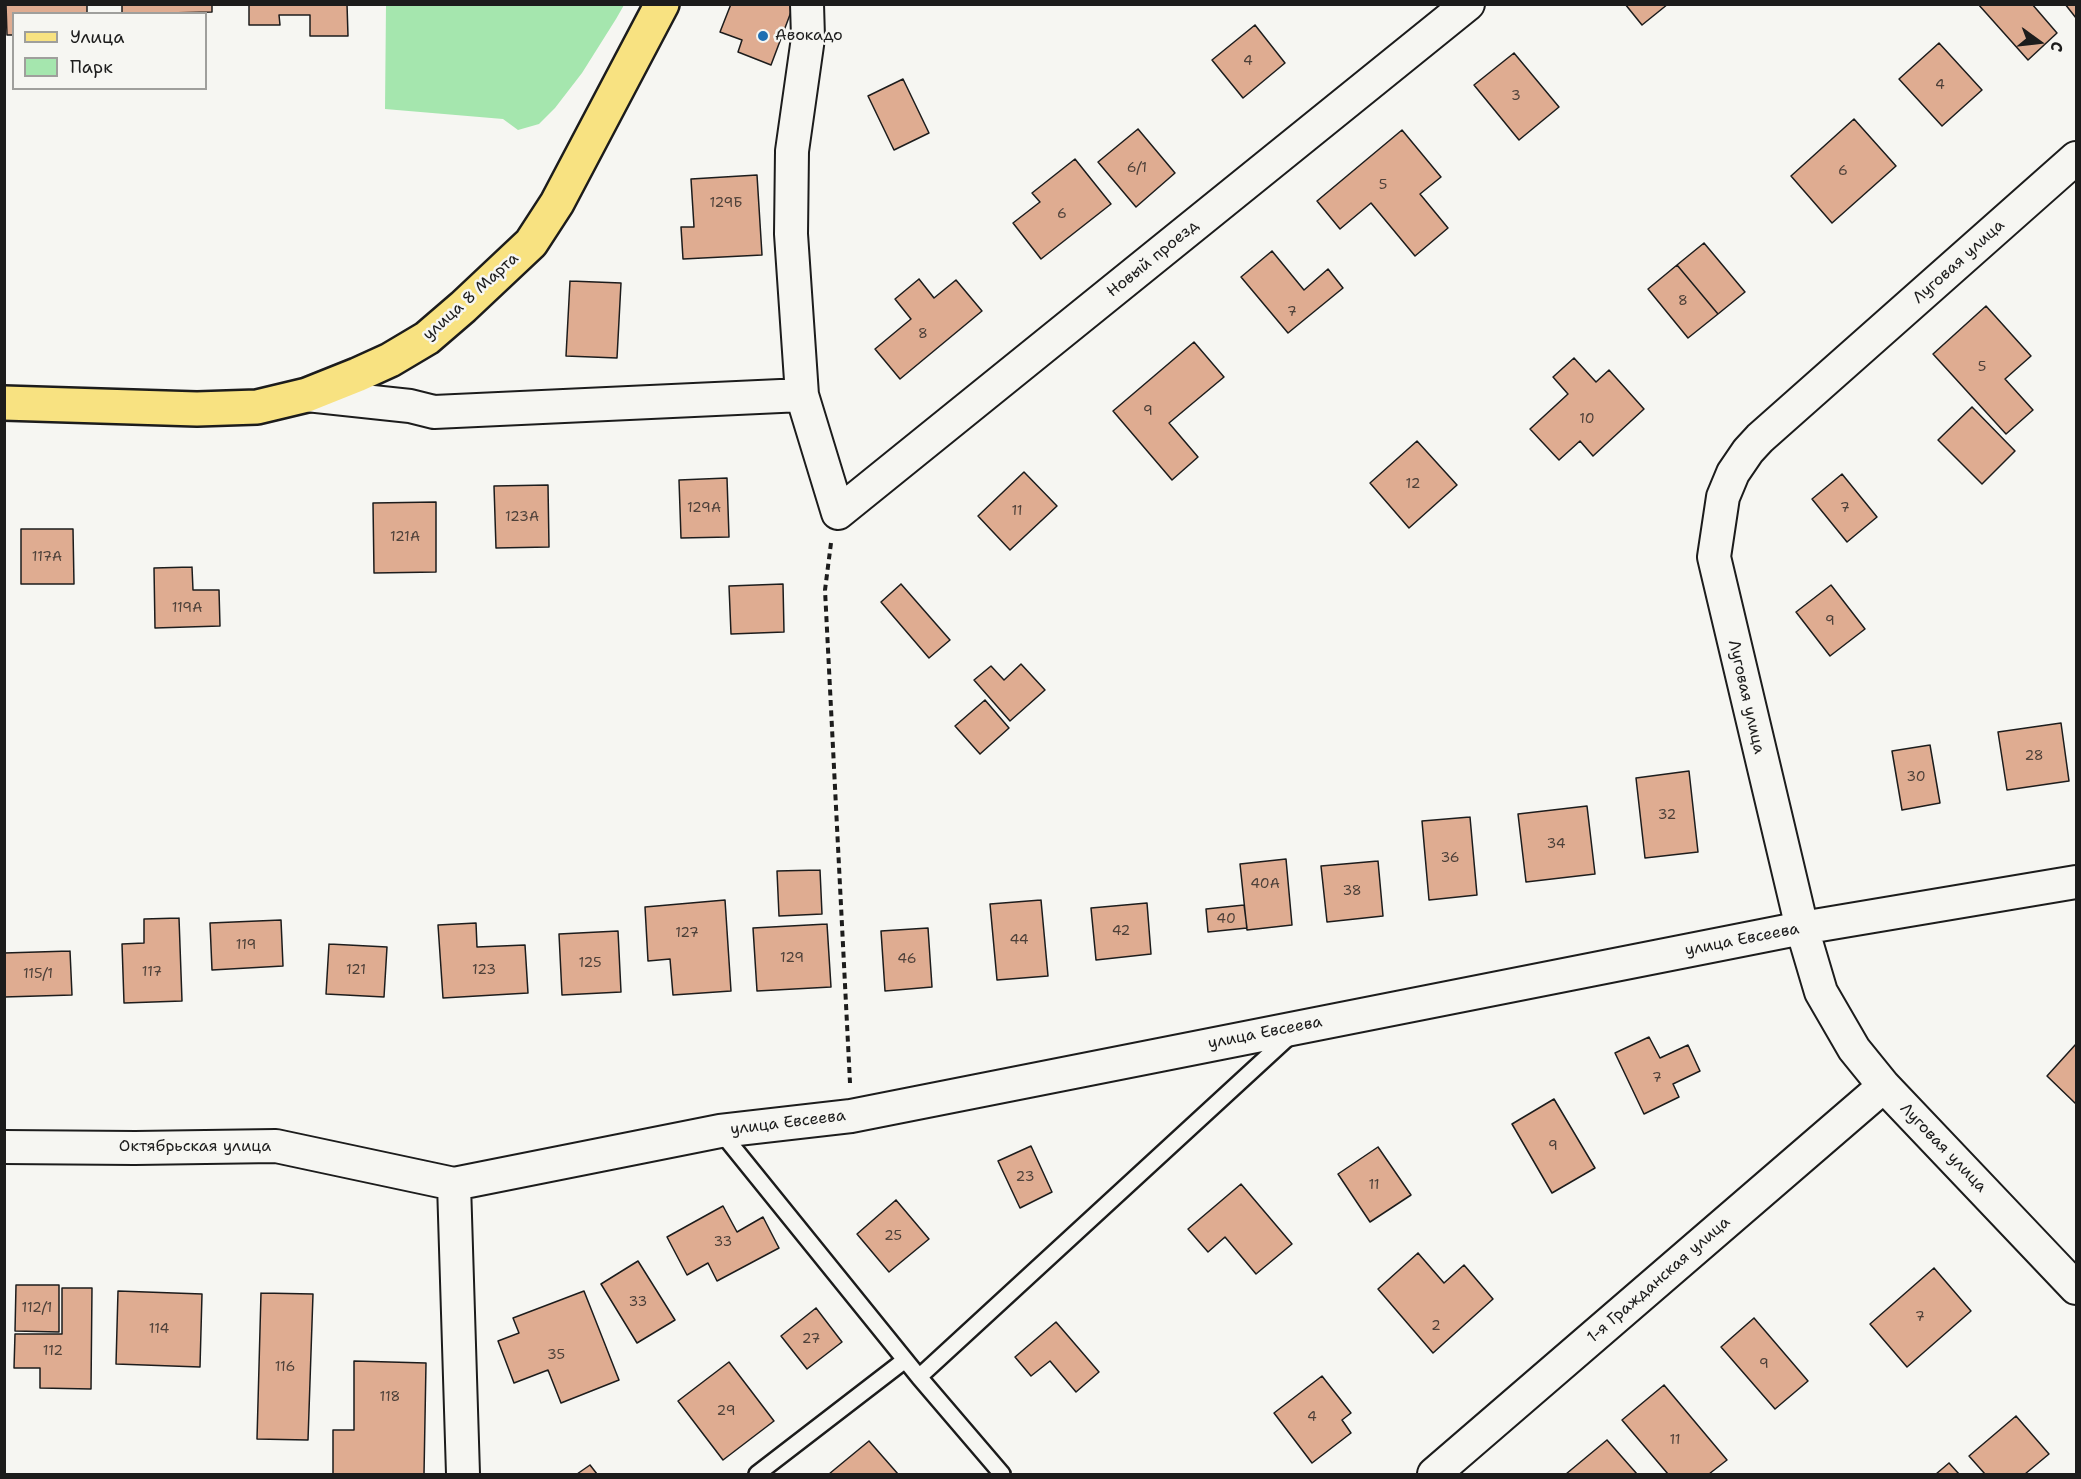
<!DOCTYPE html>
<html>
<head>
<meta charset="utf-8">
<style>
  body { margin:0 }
  #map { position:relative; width:2081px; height:1479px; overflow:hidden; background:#f6f6f2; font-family:"Shantell Sans",sans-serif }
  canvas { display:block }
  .frame { position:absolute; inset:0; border:6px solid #1c1c1c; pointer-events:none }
  .legend { position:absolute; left:12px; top:12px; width:195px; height:78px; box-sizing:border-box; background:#f6f6f2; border:2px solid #9f9f9c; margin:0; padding:8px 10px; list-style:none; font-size:18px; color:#1c1c1c }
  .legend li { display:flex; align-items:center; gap:12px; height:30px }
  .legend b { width:30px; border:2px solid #9f9f9c }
  .north { position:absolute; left:2009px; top:12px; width:60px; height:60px; -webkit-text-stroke:4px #f6f6f2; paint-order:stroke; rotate:105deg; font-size:16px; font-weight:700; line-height:24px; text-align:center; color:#1c1c1c }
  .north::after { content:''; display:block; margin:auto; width:21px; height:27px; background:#1c1c1c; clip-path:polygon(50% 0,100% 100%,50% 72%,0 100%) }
</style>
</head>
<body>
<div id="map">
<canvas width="2081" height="1479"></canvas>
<div class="frame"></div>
<ul class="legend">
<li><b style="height:8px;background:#f8e281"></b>Улица</li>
<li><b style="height:16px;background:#a5e6ae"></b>Парк</li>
</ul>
<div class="north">С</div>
</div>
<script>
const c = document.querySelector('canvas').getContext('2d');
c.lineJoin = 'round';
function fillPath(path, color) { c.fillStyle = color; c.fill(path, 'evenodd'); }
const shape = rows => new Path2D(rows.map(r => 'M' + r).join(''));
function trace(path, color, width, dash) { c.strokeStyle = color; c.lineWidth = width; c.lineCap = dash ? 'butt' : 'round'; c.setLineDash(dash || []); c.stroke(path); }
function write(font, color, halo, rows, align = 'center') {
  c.font = font + ' "Shantell Sans",sans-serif'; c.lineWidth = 5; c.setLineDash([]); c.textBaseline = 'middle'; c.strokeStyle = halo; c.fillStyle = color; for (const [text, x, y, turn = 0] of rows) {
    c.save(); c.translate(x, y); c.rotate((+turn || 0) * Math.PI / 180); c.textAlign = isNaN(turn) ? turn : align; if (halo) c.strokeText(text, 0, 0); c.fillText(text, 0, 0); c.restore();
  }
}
fillPath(shape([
  [386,5,386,4,624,5,616,19,582,73,555,108,539,124,518,130,503,119,385,109]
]), '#a5e6ae');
const building = shape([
  [6,4,87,4,87,14,14,14,14,35,7,35,6,4],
  [122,4,212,4,212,12,122,14,122,4],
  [249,4,347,4,348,36,310,36,310,15,279,15,280,25,249,25,249,4],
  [731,4,794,4,771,65,738,52,742,40,720,32,731,4],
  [1625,4,1668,4,1642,25,1625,4],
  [1978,4,2032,4,2057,33,2028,60,1978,4],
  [2065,4,2076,4,2076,18,2065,4],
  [1255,25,1285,63,1243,98,1212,60,1255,25],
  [1939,43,1982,90,1942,126,1899,79,1939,43],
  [1514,53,1559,107,1519,140,1474,85,1514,53],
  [903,79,929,133,894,150,868,96,903,79],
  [1854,119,1896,166,1832,223,1791,176,1854,119],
  [1138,129,1175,173,1136,207,1098,162,1138,129],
  [1402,130,1441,177,1420,194,1448,228,1415,256,1371,203,1340,229,1317,201,1402,130],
  [1075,159,1111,204,1041,259,1013,223,1040,202,1032,193,1075,159],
  [757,175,762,255,683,259,681,227,694,227,691,179,757,175],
  [1704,243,1745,292,1718,314,1677,265,1704,243],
  [1272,251,1304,290,1328,269,1343,288,1288,333,1241,277,1272,251],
  [1677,265,1718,314,1688,338,1648,289,1677,265],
  [919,279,934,298,956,280,982,311,900,379,875,349,911,319,895,299,919,279],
  [570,281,621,283,617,358,566,356,570,281],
  [1986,306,2031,356,2005,379,2033,410,2006,434,1933,354,1986,306],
  [1194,342,1224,377,1169,423,1198,457,1172,480,1113,411,1194,342],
  [1574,358,1596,382,1609,370,1644,409,1593,456,1580,441,1559,460,1530,429,1568,394,1553,377,1574,358],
  [1972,407,2015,451,1982,484,1938,440,1972,407],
  [1417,441,1457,485,1409,528,1370,483,1417,441],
  [1024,472,1057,506,1010,550,978,516,1024,472],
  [1842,474,1877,517,1847,542,1812,499,1842,474],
  [727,478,729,537,681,538,679,480,727,478],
  [548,485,549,547,496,548,494,486,548,485],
  [436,502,436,572,374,573,373,503,436,502],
  [21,529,73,529,74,584,21,584,21,529],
  [192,567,193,590,219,590,220,626,155,628,154,568,192,567],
  [783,584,784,632,731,634,729,586,783,584],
  [901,584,950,640,929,658,881,602,901,584],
  [1831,585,1865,629,1830,656,1796,612,1831,585],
  [1021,664,1045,690,1010,721,974,680,991,666,1004,680,1021,664],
  [985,700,1009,728,980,754,955,726,985,700],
  [2061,723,2069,781,2007,790,1998,732,2061,723],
  [1930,745,1940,803,1902,810,1892,751,1930,745],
  [1689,771,1698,852,1645,858,1636,778,1689,771],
  [1587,806,1595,874,1526,882,1518,814,1587,806],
  [1470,817,1477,895,1429,900,1422,821,1470,817],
  [1286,859,1292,925,1247,930,1240,864,1286,859],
  [1378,861,1383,916,1327,922,1321,866,1378,861],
  [820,870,822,914,779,916,777,871,820,870],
  [725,900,731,991,673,995,670,959,648,961,645,907,725,900],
  [1041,900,1048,976,997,980,990,904,1041,900],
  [1147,903,1151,954,1096,960,1091,908,1147,903],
  [1244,905,1247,928,1208,932,1206,909,1244,905],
  [179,918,182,1001,124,1003,122,944,144,943,144,919,179,918],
  [281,920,283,966,212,970,210,923,281,920],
  [476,923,477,947,525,945,528,993,443,998,438,925,476,923],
  [827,924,831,987,757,991,753,928,827,924],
  [928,928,932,987,885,991,881,931,928,928],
  [618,931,621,992,562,995,559,934,618,931],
  [329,944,387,947,384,997,326,994,329,944],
  [70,951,72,995,4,997,4,953,70,951],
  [1649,1037,1660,1058,1688,1045,1700,1071,1673,1084,1679,1097,1644,1114,1615,1053,1649,1037],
  [2076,1044,2076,1104,2047,1076,2076,1044],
  [1554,1099,1595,1168,1552,1193,1512,1124,1554,1099],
  [1031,1146,1052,1192,1020,1208,998,1161,1031,1146],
  [1378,1147,1411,1195,1370,1222,1338,1174,1378,1147],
  [1241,1184,1292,1244,1256,1274,1225,1237,1208,1252,1188,1229,1241,1184],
  [896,1200,929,1239,889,1272,857,1234,896,1200],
  [723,1206,737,1232,763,1217,779,1248,717,1281,708,1263,687,1275,667,1237,723,1206],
  [1418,1253,1444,1283,1464,1265,1493,1299,1433,1353,1378,1289,1418,1253],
  [638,1261,675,1320,637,1343,601,1284,638,1261],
  [1934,1268,1971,1311,1907,1367,1870,1324,1934,1268],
  [16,1285,59,1285,59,1332,15,1331,16,1285],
  [62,1288,92,1288,91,1389,40,1388,40,1368,14,1368,15,1334,62,1334,62,1288],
  [118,1291,202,1294,200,1367,116,1364,118,1291],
  [584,1291,619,1380,561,1403,548,1370,514,1383,498,1341,519,1333,513,1318,584,1291],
  [261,1293,313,1294,308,1440,257,1439,261,1293],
  [816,1308,842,1342,807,1369,781,1336,816,1308],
  [1754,1318,1808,1381,1775,1409,1721,1347,1754,1318],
  [1056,1322,1099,1372,1076,1392,1050,1361,1031,1376,1015,1357,1056,1322],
  [354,1361,426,1363,424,1474,333,1474,333,1430,354,1430,354,1361],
  [729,1362,774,1421,723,1460,678,1401,729,1362],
  [1322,1376,1351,1413,1342,1420,1351,1433,1312,1463,1274,1413,1322,1376],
  [1664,1385,1727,1460,1709,1474,1668,1474,1622,1420,1664,1385],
  [2016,1416,2049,1454,2025,1474,1985,1474,1969,1456,2016,1416],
  [1607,1440,1637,1474,1566,1474,1607,1440],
  [869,1441,898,1474,829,1474,869,1441],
  [1949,1463,1959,1474,1936,1474,1949,1463],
  [590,1465,597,1474,577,1474,590,1465]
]);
fillPath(building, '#dfac91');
trace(building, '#1c1c1c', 1.5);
const service = shape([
  [720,1131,919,1377,1002,1474],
  [919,1377,1292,1034],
  [757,1474,905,1360]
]);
const minor = shape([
  [807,4,808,38,792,151,791,234,802,395,838,513,1468,4],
  [2076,158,1760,438,1748,451,1733,473,1723,497,1714,557,1802,928,1821,992,1854,1049,1884,1086,2076,1288],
  [307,395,410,406,434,412,802,395],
  [4,1147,135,1148,276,1146,454,1184,720,1131,851,1116,1802,928,2076,882],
  [454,1184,463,1474],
  [1434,1474,1884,1086]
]);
const primary = shape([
  [4,403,197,409,257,407,307,395,357,375,390,360,427,338,463,307,531,243,557,203,662,4]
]);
trace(service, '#1c1c1c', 20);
trace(minor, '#1c1c1c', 36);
trace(primary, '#1c1c1c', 38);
trace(shape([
  [831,543,825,590,850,1083]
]), '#1c1c1c', 4, [6, 4.5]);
trace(service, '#f6f6f2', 15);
trace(minor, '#f6f6f2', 32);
trace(primary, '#f8e281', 33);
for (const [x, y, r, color] of [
  [763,36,6,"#1f6fb2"]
]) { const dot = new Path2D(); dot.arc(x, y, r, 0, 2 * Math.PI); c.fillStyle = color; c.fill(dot); trace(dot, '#f6f6f2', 2); }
write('14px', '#4d4039', null, [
  ["4",1248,61],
  ["4",1940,85],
  ["3",1516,96],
  ["6/1",1137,168],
  ["6",1843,171],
  ["5",1383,185],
  ["129Б",726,203],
  ["6",1062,214],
  ["8",1683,301],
  ["7",1292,312],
  ["8",923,334],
  ["5",1982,367],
  ["9",1148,411],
  ["10",1587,419],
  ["12",1413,484],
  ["129А",704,508],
  ["7",1845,508],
  ["11",1017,511],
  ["123А",522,517],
  ["121А",405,537],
  ["117А",47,557],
  ["119А",187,608],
  ["9",1830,621],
  ["28",2034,756],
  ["30",1916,777],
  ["32",1667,815],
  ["34",1556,844],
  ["36",1450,858],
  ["40А",1265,884],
  ["38",1352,891],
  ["40",1226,919],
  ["42",1121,931],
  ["127",687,933],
  ["44",1019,940],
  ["119",246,945],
  ["129",792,958],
  ["46",907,959],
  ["125",590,963],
  ["121",356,970],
  ["123",484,970],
  ["117",152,972],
  ["115/1",38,974],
  ["7",1657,1078],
  ["9",1553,1146],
  ["23",1025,1177],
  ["11",1374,1185],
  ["25",893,1236],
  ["33",723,1242],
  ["33",638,1302],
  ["112/1",37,1308],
  ["7",1920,1317],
  ["2",1436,1326],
  ["114",159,1329],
  ["27",811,1339],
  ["112",53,1351],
  ["35",556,1355],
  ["9",1764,1364],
  ["116",285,1367],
  ["118",390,1397],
  ["29",726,1411],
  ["4",1312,1417],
  ["11",1675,1440]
]);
write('16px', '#1c1c1c', '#f6f6f2', [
  ["Авокадо",775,36]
], 'left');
write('16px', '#1c1c1c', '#f6f6f2', [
  ["Новый проезд",1153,259,-39],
  ["Луговая улица",1959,262,-42],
  ["улица 8 Марта",471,297,-42],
  ["Луговая улица",1746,697,77],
  ["улица Евсеева",1742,940,-11],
  ["улица Евсеева",1265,1033,-11],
  ["улица Евсеева",788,1123,-7],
  ["Октябрьская улица",195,1147],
  ["Луговая улица",1943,1148,46],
  ["1-я Гражданская улица",1659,1280,-41]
]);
</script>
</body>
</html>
